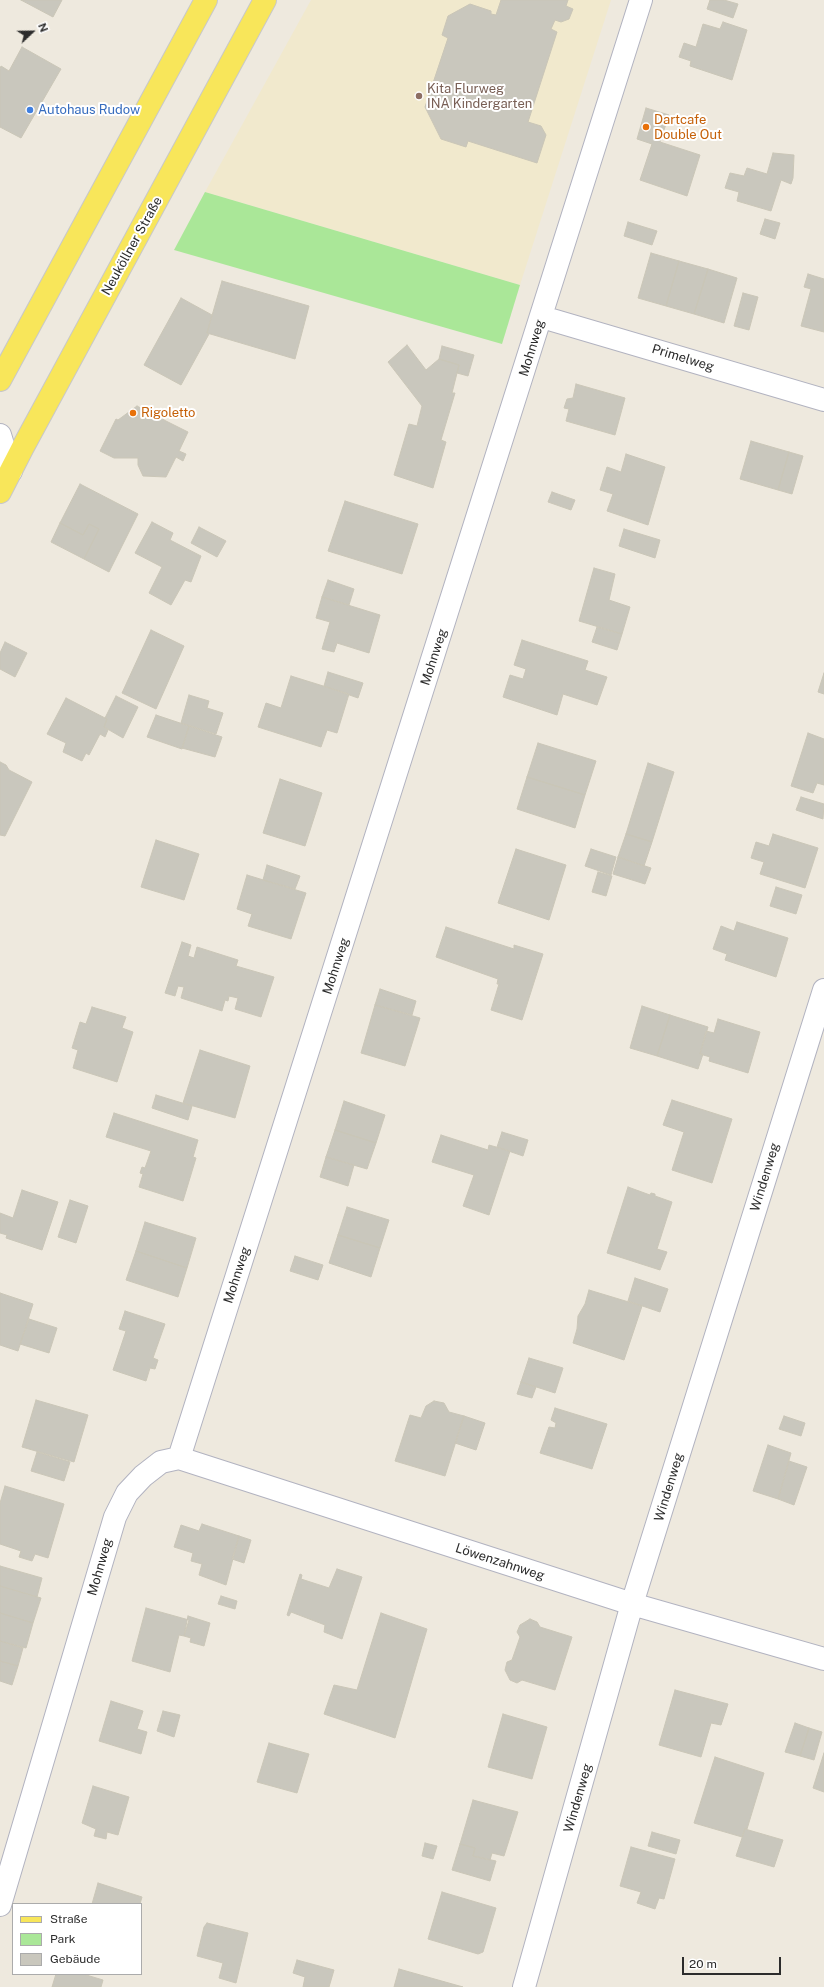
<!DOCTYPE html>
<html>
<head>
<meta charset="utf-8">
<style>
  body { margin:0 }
  #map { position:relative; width:824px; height:1987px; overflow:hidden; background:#eee9de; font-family:"Public Sans",sans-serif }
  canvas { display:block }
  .legend { position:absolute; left:12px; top:1903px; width:130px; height:72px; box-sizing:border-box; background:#fff; border:1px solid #ababab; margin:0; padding:5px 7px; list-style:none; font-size:12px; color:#2c2c2c }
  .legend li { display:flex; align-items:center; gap:8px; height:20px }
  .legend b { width:20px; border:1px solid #ababab }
  .north { position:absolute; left:12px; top:12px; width:40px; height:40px; -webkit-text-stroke:3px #fff; paint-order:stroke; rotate:68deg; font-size:11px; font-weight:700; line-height:16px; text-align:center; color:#2c2c2c }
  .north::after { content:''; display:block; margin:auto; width:14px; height:18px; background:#2c2c2c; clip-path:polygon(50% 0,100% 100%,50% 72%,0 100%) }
  .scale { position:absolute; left:682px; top:1957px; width:99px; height:18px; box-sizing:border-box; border:2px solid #2c2c2c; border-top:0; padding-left:5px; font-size:12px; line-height:14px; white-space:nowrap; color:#2c2c2c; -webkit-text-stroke:3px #fff; paint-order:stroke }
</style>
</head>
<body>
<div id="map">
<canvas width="824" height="1987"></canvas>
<ul class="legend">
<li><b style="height:5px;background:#f8e65a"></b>Straße</li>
<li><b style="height:11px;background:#aae798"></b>Park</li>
<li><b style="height:11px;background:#c9c7bd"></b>Gebäude</li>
</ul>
<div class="north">N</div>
<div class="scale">20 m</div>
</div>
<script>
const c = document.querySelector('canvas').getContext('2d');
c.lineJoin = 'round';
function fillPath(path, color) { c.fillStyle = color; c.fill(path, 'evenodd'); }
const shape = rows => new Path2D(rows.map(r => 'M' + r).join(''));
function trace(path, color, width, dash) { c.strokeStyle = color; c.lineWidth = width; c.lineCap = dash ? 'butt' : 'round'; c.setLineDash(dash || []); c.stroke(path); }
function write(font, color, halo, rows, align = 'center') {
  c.font = font + ' "Public Sans",sans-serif'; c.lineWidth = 4; c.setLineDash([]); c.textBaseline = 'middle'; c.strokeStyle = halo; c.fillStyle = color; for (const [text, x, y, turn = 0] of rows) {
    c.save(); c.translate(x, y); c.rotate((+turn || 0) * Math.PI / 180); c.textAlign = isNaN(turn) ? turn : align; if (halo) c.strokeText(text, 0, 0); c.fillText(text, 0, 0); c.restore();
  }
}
fillPath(shape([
  [311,0,611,0,520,285,205,192]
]), '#f1e9cd');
fillPath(shape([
  [205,192,520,285,502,344,174,250]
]), '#aae798');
const building = shape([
  [21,0,62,0,53,17,21,0],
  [501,0,568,0,566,6,573,9,569,19,561,22,555,20,551,29,557,32,528,122,541,126,546,135,537,163,468,141,466,147,441,139,425,107,448,38,442,35,448,16,470,4,491,11,491,14,496,15,501,0],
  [710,0,724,0,738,4,733,18,707,9,710,0],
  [723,22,747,30,732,80,690,66,691,61,679,57,684,43,696,47,703,24,720,29,723,22],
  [22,47,61,69,21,138,0,127,0,69,1,66,9,71,22,47],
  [646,108,669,115,660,142,700,155,687,196,640,180,652,144,637,139,646,108],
  [773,153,794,155,793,178,791,184,781,180,771,211,737,201,739,192,725,188,730,173,744,176,747,168,767,174,773,153],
  [765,219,780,223,775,239,760,234,765,219],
  [628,222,657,231,652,245,624,236,628,222],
  [651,253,679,261,666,306,638,298,651,253],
  [679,261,708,269,694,314,666,306,679,261],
  [708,269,737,278,724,323,694,314,708,269],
  [808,274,824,279,824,332,801,326,811,289,804,287,808,274],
  [222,281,309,306,295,359,207,333,222,281],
  [743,293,758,297,749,330,734,326,743,293],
  [181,298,212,315,207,333,209,334,181,385,144,365,181,298],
  [407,345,426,370,439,359,459,365,452,393,455,393,441,440,446,442,433,488,394,475,409,424,417,426,422,406,388,362,407,345],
  [442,346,474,355,468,376,457,373,459,365,439,359,442,346],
  [576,384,625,398,615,435,566,421,569,409,564,408,567,399,573,398,576,384],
  [137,406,150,413,154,417,158,412,164,420,188,432,179,451,186,454,183,461,176,457,166,477,143,476,138,465,138,458,114,458,100,451,116,419,118,420,137,406],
  [751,441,789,452,778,490,740,479,751,441],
  [789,452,803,456,792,494,778,490,789,452],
  [626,454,665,467,648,525,607,511,613,494,600,490,607,467,621,472,626,454],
  [80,484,138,514,109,572,84,559,99,529,89,524,83,535,60,523,80,484],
  [552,492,575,500,571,510,548,502,552,492],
  [345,501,418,524,402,574,328,551,345,501],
  [152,522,173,533,170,540,201,556,191,582,185,580,171,605,149,593,162,567,135,553,152,522],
  [60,523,83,535,89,524,99,529,84,559,51,542,60,523],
  [199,527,226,541,217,557,191,543,199,527],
  [624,529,660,540,655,558,619,546,624,529],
  [594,568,615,574,609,600,630,607,622,634,579,621,594,568],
  [328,580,354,589,349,605,322,597,328,580],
  [322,597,380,615,369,653,337,643,334,652,322,649,330,622,316,618,322,597],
  [597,627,622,634,617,650,592,642,597,627],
  [151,630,184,646,156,709,122,693,151,630],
  [522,640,588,661,585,670,607,677,597,705,563,694,557,715,503,697,510,675,523,679,526,669,514,665,522,640],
  [5,642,27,653,15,677,0,669,0,653,5,642],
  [328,672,363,683,358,698,324,686,328,672],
  [824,673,824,694,818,692,824,673],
  [291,676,349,694,337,733,327,730,321,747,258,727,266,703,281,708,291,676],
  [189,695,209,701,207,708,223,713,216,734,181,723,189,695],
  [116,696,138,707,123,738,104,727,107,719,105,718,116,696],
  [66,698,107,719,104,727,108,730,105,737,100,734,89,755,86,753,82,761,63,752,66,743,47,734,66,698],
  [156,715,189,726,182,749,147,737,156,715],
  [189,726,222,737,215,757,182,748,189,726],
  [808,733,824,739,824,785,817,783,813,793,791,786,808,733],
  [538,743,596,761,585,795,527,777,538,743],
  [0,762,6,765,9,770,32,782,5,836,0,835,0,762],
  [648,763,674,772,652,842,626,834,648,763],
  [527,777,585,795,575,828,517,809,527,777],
  [280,779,322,793,305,846,263,833,280,779],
  [801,797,824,804,823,819,796,810,801,797],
  [626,834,652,842,644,866,618,857,626,834],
  [773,834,818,848,805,888,760,874,764,862,751,858,756,842,769,846,773,834],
  [156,840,199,854,184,900,141,887,156,840],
  [516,849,566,865,549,920,498,903,516,849],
  [591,849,616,857,611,875,585,866,591,849],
  [618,857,651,868,645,884,613,874,618,857],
  [267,865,300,876,295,889,263,880,267,865],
  [598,872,612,876,606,896,592,892,598,872],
  [247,875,306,893,291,939,248,926,252,914,237,909,247,875],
  [776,887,802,895,796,914,770,906,776,887],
  [737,922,788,938,776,977,725,960,727,954,713,949,721,926,734,931,737,922],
  [446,927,514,949,514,945,543,954,522,1020,491,1010,499,984,497,984,498,979,436,957,446,927],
  [182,942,191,945,188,956,194,958,197,947,238,960,236,966,274,977,261,1017,235,1009,238,998,229,996,228,1001,225,1000,222,1011,181,998,184,987,178,986,175,996,165,993,182,942],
  [380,989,416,1001,412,1015,375,1005,380,989],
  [375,1005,420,1018,405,1066,361,1053,375,1005],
  [642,1006,670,1015,657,1056,630,1048,642,1006],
  [92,1007,126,1017,122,1028,133,1032,117,1082,73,1068,78,1050,72,1048,80,1022,86,1024,92,1007],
  [670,1015,708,1027,700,1054,703,1054,698,1069,657,1056,670,1015],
  [718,1019,760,1032,748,1073,709,1061,710,1057,700,1054,706,1031,714,1033,718,1019],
  [200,1050,250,1066,235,1118,183,1103,200,1050],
  [156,1095,192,1106,188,1120,152,1108,156,1095],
  [672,1100,732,1119,712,1183,672,1170,684,1132,663,1125,672,1100],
  [344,1101,385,1115,376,1143,335,1130,344,1101],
  [114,1113,198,1140,193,1157,196,1158,183,1201,139,1187,143,1174,140,1173,142,1167,145,1168,151,1151,106,1137,114,1113],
  [335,1130,376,1143,367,1169,326,1157,335,1130],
  [502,1132,528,1140,523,1156,497,1147,502,1132],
  [441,1135,488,1150,489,1145,510,1151,489,1215,463,1206,474,1175,432,1162,441,1135],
  [326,1157,354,1165,348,1186,320,1177,326,1157],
  [628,1187,650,1195,651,1193,655,1194,655,1196,672,1202,657,1249,667,1252,660,1270,607,1253,628,1187],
  [22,1190,58,1202,42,1250,6,1238,7,1235,0,1233,0,1213,13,1218,22,1190],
  [70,1200,88,1206,76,1243,58,1237,70,1200],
  [347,1207,389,1220,380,1248,338,1235,347,1207],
  [145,1222,196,1238,187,1268,136,1251,145,1222],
  [338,1235,380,1248,371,1277,329,1263,338,1235],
  [136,1251,187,1268,178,1297,126,1280,136,1251],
  [295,1256,323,1265,318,1280,290,1271,295,1256],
  [635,1278,668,1289,660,1312,628,1301,635,1278],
  [589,1290,642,1306,624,1360,573,1343,577,1329,578,1316,585,1304,589,1290],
  [0,1293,33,1304,18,1351,0,1345,0,1293],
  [125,1311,165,1324,153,1358,158,1360,155,1369,150,1368,146,1381,113,1370,126,1331,119,1329,125,1311],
  [29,1319,57,1328,49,1353,20,1344,29,1319],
  [529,1358,563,1368,555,1393,521,1382,529,1358],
  [521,1382,536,1387,532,1398,517,1394,521,1382],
  [36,1400,88,1415,74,1462,22,1447,36,1400],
  [434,1401,444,1403,449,1412,464,1416,445,1476,395,1461,410,1415,421,1418,426,1406,434,1401],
  [555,1408,607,1424,592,1469,540,1453,549,1427,555,1428,556,1423,551,1420,555,1408],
  [464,1416,485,1423,476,1450,455,1443,464,1416],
  [784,1416,805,1423,801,1436,779,1429,784,1416],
  [768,1445,791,1453,778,1499,753,1491,768,1445],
  [37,1452,70,1462,64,1481,31,1471,37,1452],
  [789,1461,807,1467,794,1505,778,1499,789,1461],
  [5,1486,64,1504,48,1558,35,1554,32,1561,19,1557,21,1551,0,1544,0,1503,5,1486],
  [202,1524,239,1536,226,1585,199,1575,202,1564,191,1561,193,1553,174,1547,181,1525,199,1531,202,1524],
  [239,1536,251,1540,244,1563,232,1559,239,1536],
  [0,1566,42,1578,37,1597,0,1586,0,1566],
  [337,1569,362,1577,342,1639,324,1632,325,1625,291,1612,289,1616,287,1615,300,1574,302,1575,301,1579,329,1588,337,1569],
  [0,1586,41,1598,33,1623,0,1613,0,1586],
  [221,1596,237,1601,235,1609,218,1604,221,1596],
  [146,1608,189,1620,184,1636,179,1635,170,1672,132,1661,146,1608],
  [0,1613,33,1623,26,1648,0,1641,0,1613],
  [381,1613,427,1629,395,1738,324,1714,334,1685,357,1690,381,1613],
  [188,1616,210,1623,204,1646,190,1642,191,1638,184,1636,188,1616],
  [530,1619,537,1622,540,1627,572,1637,555,1690,522,1680,517,1683,510,1680,505,1670,507,1662,512,1660,520,1637,517,1632,520,1625,530,1619],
  [0,1641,23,1648,18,1666,0,1661,0,1641],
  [0,1661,18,1666,12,1685,0,1681,0,1661],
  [675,1690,728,1704,721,1725,711,1723,701,1757,659,1745,675,1690],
  [111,1701,143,1711,137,1729,147,1732,141,1754,99,1741,111,1701],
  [163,1711,180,1715,174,1737,157,1731,163,1711],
  [503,1714,547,1727,532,1779,488,1767,503,1714],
  [795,1723,809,1728,800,1756,785,1752,795,1723],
  [809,1728,822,1732,814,1760,800,1756,809,1728],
  [269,1743,309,1754,297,1793,257,1782,269,1743],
  [824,1753,824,1792,813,1788,824,1753],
  [715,1757,764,1773,747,1829,745,1829,742,1837,694,1823,715,1757],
  [93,1786,129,1797,118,1835,107,1832,106,1839,94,1836,96,1829,82,1823,93,1786],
  [473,1800,518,1812,504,1856,492,1853,490,1860,473,1856,475,1848,460,1844,473,1800],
  [745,1829,783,1840,774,1867,736,1856,745,1829],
  [652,1832,680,1840,676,1854,648,1846,652,1832],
  [425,1843,437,1846,433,1859,422,1856,425,1843],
  [460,1844,475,1848,473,1856,496,1861,490,1881,452,1870,460,1844],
  [631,1847,675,1859,664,1899,659,1898,655,1909,637,1903,641,1892,620,1886,631,1847],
  [98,1883,142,1897,140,1904,92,1904,98,1883],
  [442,1892,496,1908,483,1952,478,1954,428,1939,442,1892],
  [207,1923,248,1933,236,1983,219,1978,223,1963,197,1956,204,1927,207,1923],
  [297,1960,334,1970,329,1987,303,1987,305,1977,293,1973,297,1960],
  [399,1969,463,1987,394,1987,399,1969],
  [56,1974,83,1974,103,1980,101,1987,52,1987,56,1974]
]);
fillPath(building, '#c9c7bd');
trace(building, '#cac6b7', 1);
const minor = shape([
  [542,317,824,400],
  [0,435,11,471],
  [179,1458,641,0],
  [0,1905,115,1517,127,1493,143,1476,161,1462,179,1458,632,1604,824,1659],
  [524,1987,632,1604,824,990]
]);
const major = shape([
  [0,380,206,0],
  [0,492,23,447,265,0]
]);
trace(minor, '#b2b3c0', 24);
trace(major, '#c8c8c8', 24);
trace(minor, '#fff', 22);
trace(major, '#f8e65a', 22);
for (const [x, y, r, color] of [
  [419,96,4,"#8d6e63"],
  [30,110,4,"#3f7fe0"],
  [646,127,4,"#e8710a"],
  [133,413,4,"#e8710a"]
]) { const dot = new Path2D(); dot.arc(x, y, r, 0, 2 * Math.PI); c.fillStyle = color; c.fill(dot); trace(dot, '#fff', 1.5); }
write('13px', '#785e54', '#fff', [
  ["Kita Flurweg",427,89],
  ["INA Kindergarten",427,104]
], 'left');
write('13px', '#366cbe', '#fff', [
  ["Autohaus Rudow",38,110]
], 'left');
write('13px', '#c56008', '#fff', [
  ["Dartcafe",654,120],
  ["Double Out",654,135],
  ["Rigoletto",141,413]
], 'left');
write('13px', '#2c2c2c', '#fff', [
  ["Neuköllner Straße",132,246,-61],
  ["Mohnweg",532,348,-73],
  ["Primelweg",683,358,17],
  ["Mohnweg",434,657,-72],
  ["Mohnweg",336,966,-72],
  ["Windenweg",765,1177,-73],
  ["Mohnweg",237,1275,-72],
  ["Windenweg",669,1487,-73],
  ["Löwenzahnweg",500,1562,18],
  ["Mohnweg",100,1567,-74],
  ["Windenweg",578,1798,-74]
]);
</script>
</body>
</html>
